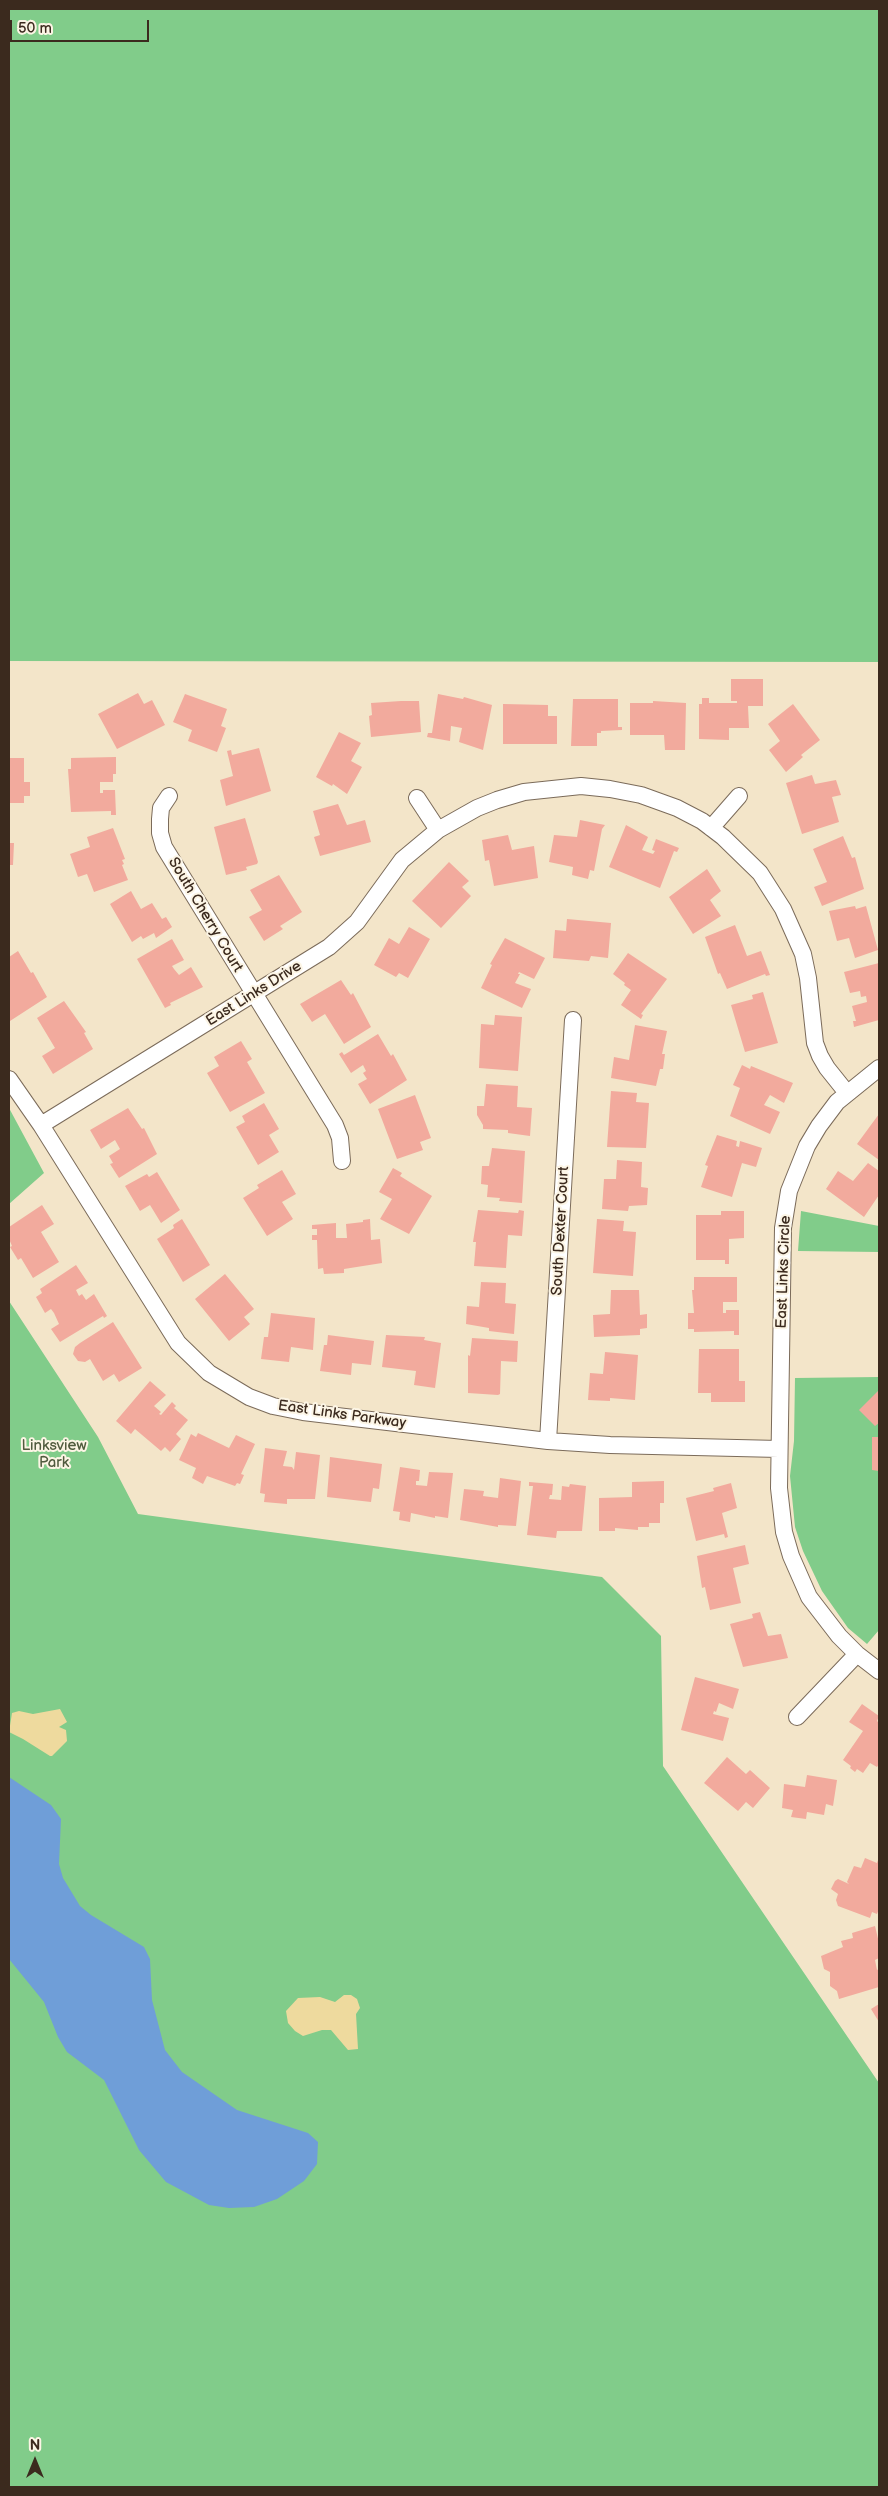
<!DOCTYPE html>
<html>
<head>
<meta charset="utf-8">
<style>
  body { margin:0 }
  #map { position:relative; width:888px; height:2496px; overflow:hidden; background:#f3e5c9; font-family:"Balsamiq Sans",sans-serif }
  canvas { display:block }
  .frame { position:absolute; inset:0; border:10px solid #3b2a1e; pointer-events:none }
  .north { position:absolute; left:10px; top:2436px; width:50px; height:50px; -webkit-text-stroke:4px #fcf5e5; paint-order:stroke; rotate:0deg; font-size:14px; font-weight:700; line-height:20px; text-align:center; color:#3b2a1e }
  .north::after { content:''; display:block; margin:auto; width:18px; height:22px; background:#3b2a1e; clip-path:polygon(50% 0,100% 100%,50% 72%,0 100%) }
  .scale { position:absolute; left:10px; top:20px; width:139px; height:22px; box-sizing:border-box; border:2px solid #3b2a1e; border-top:0; padding-left:6px; font-size:15px; line-height:18px; white-space:nowrap; color:#3b2a1e; -webkit-text-stroke:4px #fcf5e5; paint-order:stroke }
</style>
</head>
<body>
<div id="map">
<canvas width="888" height="2496"></canvas>
<div class="frame"></div>
<div class="north">N</div>
<div class="scale">50 m</div>
</div>
<script>
const c = document.querySelector('canvas').getContext('2d');
c.lineJoin = 'round';
function fillPath(path, color) { c.fillStyle = color; c.fill(path, 'evenodd'); }
const shape = rows => new Path2D(rows.map(r => 'M' + r).join(''));
function trace(path, color, width, dash) { c.strokeStyle = color; c.lineWidth = width; c.lineCap = dash ? 'butt' : 'round'; c.setLineDash(dash || []); c.stroke(path); }
function write(font, color, halo, rows, align = 'center') {
  c.font = font + ' "Balsamiq Sans",sans-serif'; c.lineWidth = 4; c.setLineDash([]); c.textBaseline = 'middle'; c.strokeStyle = halo; c.fillStyle = color; for (const [text, x, y, turn = 0] of rows) {
    c.save(); c.translate(x, y); c.rotate((+turn || 0) * Math.PI / 180); c.textAlign = isNaN(turn) ? turn : align; if (halo) c.strokeText(text, 0, 0); c.fillText(text, 0, 0); c.restore();
  }
}
fillPath(shape([
  [9,9,879,9,879,662,9,661],
  [9,1108,44,1173,9,1204],
  [801,1211,879,1226,879,1252,798,1251],
  [9,1301,98,1437,138,1514,602,1577,661,1636,663,1766,879,2083,879,2487,9,2487],
  [879,1377,879,1630,867,1644,848,1628,822,1591,803,1551,795,1527,790,1476,794,1441,795,1378]
]), '#81cc8a');
fillPath(shape([
  [60,1709,67,1722,59,1727,66,1730,67,1741,52,1756,50,1756,23,1739,9,1732,12,1713,19,1711,33,1714],
  [344,1995,351,1995,357,1999,360,2008,356,2014,358,2049,348,2050,331,2030,322,2030,303,2036,295,2031,288,2023,286,2011,298,1998,320,1997,335,2002]
]), '#eeda9e');
fillPath(shape([
  [9,1777,51,1805,61,1819,59,1864,63,1878,80,1906,91,1915,144,1947,150,1959,152,2000,165,2050,182,2072,237,2110,308,2133,318,2142,317,2164,304,2181,277,2199,254,2207,229,2208,209,2205,166,2182,139,2150,104,2080,67,2052,58,2037,44,2002,9,1959]
]), '#6f9ed8');
fillPath(shape([
  [731,679,763,679,763,706,748,706,749,728,729,728,729,740,699,739,699,704,702,704,702,698,709,698,709,703,737,703,737,701,731,701],
  [138,693,144,704,152,700,165,725,117,749,98,714],
  [185,694,227,709,221,726,226,728,217,752,188,741,192,730,173,722],
  [438,694,463,699,464,697,492,705,483,750,459,742,462,728,451,726,450,741,427,737,428,733,432,733],
  [573,699,618,699,618,727,622,727,622,730,601,731,601,733,597,733,597,746,571,746],
  [401,701,419,701,421,732,371,737,369,716,372,715,371,703],
  [653,701,686,703,685,750,665,750,664,735,630,735,630,703,653,703],
  [503,704,548,705,548,716,557,716,557,744,503,744],
  [793,704,820,740,801,755,803,757,786,772,769,750,780,741,768,724],
  [339,732,361,743,351,761,362,767,347,794,333,784,332,786,316,777],
  [259,748,271,791,226,806,220,780,233,776,227,751,231,750,232,755],
  [116,757,116,774,113,774,113,782,100,782,100,793,103,793,103,790,115,790,116,815,111,815,111,811,71,812,68,769,71,769,71,758],
  [9,758,24,758,24,782,30,782,30,796,24,796,24,803,9,803],
  [812,775,815,784,836,780,841,795,832,797,839,822,802,834,786,783],
  [338,804,347,825,365,820,371,842,320,856,314,837,320,835,313,811],
  [245,818,258,862,257,864,246,867,247,870,226,875,214,827],
  [580,820,605,825,602,829,594,871,590,870,588,879,572,875,573,867,549,862,554,835,577,837],
  [626,825,648,837,642,850,653,854,655,851,652,850,656,839,679,848,677,852,674,851,660,888,609,867],
  [113,828,125,859,122,860,124,864,122,865,128,880,94,892,87,874,78,877,70,854,90,847,87,837],
  [508,835,512,850,534,846,538,878,494,886,489,860,485,861,482,840],
  [843,836,852,858,855,857,864,889,822,906,814,887,827,882,813,849],
  [9,843,14,843,13,865,9,865],
  [449,862,469,881,462,887,471,896,441,928,412,901],
  [707,869,721,891,710,900,721,916,693,934,669,897],
  [279,875,302,912,280,926,283,929,264,941,249,917,262,910,250,890],
  [131,891,141,909,152,903,162,919,166,917,172,927,156,938,154,933,143,939,141,936,132,942,110,904],
  [855,906,856,909,866,906,878,950,855,958,849,938,837,941,829,911],
  [567,919,611,923,608,958,591,956,589,961,553,958,555,930,566,931],
  [735,925,747,956,761,951,770,975,766,976,765,974,727,989,720,973,718,974,705,937],
  [409,927,430,939,408,978,399,973,396,977,374,965,389,938,399,944],
  [505,938,545,958,534,979,519,972,518,974,520,974,515,983,531,989,522,1008,481,988,492,965,490,964],
  [172,939,184,960,172,966,174,969,179,975,191,967,203,987,170,1003,171,1005,165,1008,137,959],
  [18,951,31,973,33,972,47,997,10,1021,9,957],
  [628,953,667,979,641,1014,643,1015,641,1019,621,1005,631,990,624,985,625,983,613,974],
  [879,963,879,1020,854,1027,853,1021,856,1021,852,1006,867,1002,866,996,861,997,860,991,850,993,844,972],
  [341,980,351,995,353,993,371,1027,344,1044,325,1014,312,1022,300,1004],
  [763,992,778,1043,745,1052,731,1005,753,999,752,995],
  [64,1001,86,1032,84,1033,93,1049,53,1074,42,1056,55,1048,37,1018],
  [495,1015,522,1017,518,1071,479,1068,481,1024,494,1025],
  [635,1025,667,1031,662,1054,665,1054,663,1069,660,1069,656,1086,611,1078,614,1057,629,1060],
  [378,1034,391,1056,393,1054,407,1080,370,1104,358,1084,367,1079,363,1073,366,1071,363,1065,351,1073,339,1054,342,1052,344,1055],
  [241,1041,252,1059,247,1062,265,1093,230,1112,207,1073,219,1066,214,1057],
  [742,1065,750,1069,751,1066,793,1083,784,1103,770,1095,764,1105,780,1112,770,1134,730,1116,740,1088,733,1085],
  [486,1084,518,1086,517,1107,532,1108,530,1136,508,1133,508,1130,483,1129,483,1125,477,1115,477,1106,484,1106],
  [611,1091,637,1093,636,1102,649,1103,646,1148,607,1147],
  [415,1095,431,1138,420,1142,423,1150,397,1159,378,1109],
  [264,1103,279,1129,269,1135,279,1152,258,1165,236,1127,245,1122,242,1116],
  [128,1108,142,1129,144,1128,157,1154,119,1178,110,1164,113,1163,109,1156,120,1149,115,1140,101,1149,90,1130],
  [879,1114,879,1160,857,1144],
  [717,1135,737,1141,736,1146,739,1147,740,1141,762,1148,756,1167,742,1163,732,1197,701,1187,708,1166,705,1165],
  [492,1148,525,1151,522,1203,499,1201,500,1198,487,1197,488,1185,481,1184,482,1166,489,1166],
  [617,1160,642,1162,641,1187,648,1188,647,1205,629,1206,628,1211,602,1209,604,1179,616,1179],
  [868,1163,879,1171,879,1195,864,1217,826,1189,838,1171,853,1181],
  [393,1168,402,1173,400,1176,432,1196,409,1234,380,1219,392,1199,379,1192],
  [282,1170,296,1194,282,1202,293,1219,267,1236,243,1198,259,1188,257,1185],
  [157,1172,180,1210,161,1223,150,1205,140,1211,125,1186,147,1174,149,1177],
  [42,1205,54,1224,41,1232,59,1262,33,1278,21,1258,18,1260,10,1247,12,1246,9,1239,9,1227],
  [478,1210,518,1213,519,1210,524,1211,522,1236,508,1235,506,1268,474,1266,476,1242,473,1242],
  [721,1211,744,1211,744,1238,729,1239,729,1264,725,1264,725,1260,696,1260,696,1215,721,1215],
  [182,1219,210,1265,183,1282,157,1239,174,1228,173,1225],
  [370,1219,371,1240,380,1239,382,1263,344,1269,344,1273,324,1274,323,1268,318,1269,317,1240,312,1240,312,1235,317,1235,317,1229,312,1229,312,1225,336,1223,336,1238,347,1238,346,1224,363,1222,363,1220],
  [597,1219,624,1221,623,1231,636,1232,633,1276,593,1273],
  [76,1265,88,1283,76,1290,79,1296,82,1294,86,1300,94,1294,107,1316,104,1318,103,1316,60,1342,51,1329,59,1324,54,1313,51,1309,45,1313,36,1297,42,1293,40,1289],
  [225,1274,254,1309,244,1317,250,1324,229,1341,195,1299],
  [694,1277,737,1277,737,1302,723,1302,723,1313,726,1313,726,1310,739,1310,739,1335,734,1335,734,1331,694,1332,694,1329,688,1329,688,1313,694,1313,692,1290,694,1290],
  [481,1282,506,1283,505,1303,516,1304,514,1334,489,1331,489,1328,466,1324,467,1306,479,1307],
  [611,1290,639,1290,640,1315,647,1314,647,1328,640,1329,640,1335,594,1337,593,1315,610,1314],
  [271,1313,315,1318,313,1350,291,1347,289,1362,261,1359,264,1337,268,1337],
  [113,1322,142,1368,119,1382,114,1374,103,1381,90,1359,85,1362,78,1361,73,1354,75,1347,80,1343],
  [328,1335,374,1341,371,1365,352,1363,351,1375,320,1371,324,1345,327,1345],
  [386,1335,425,1337,424,1340,441,1343,435,1388,414,1385,416,1371,382,1367],
  [472,1338,518,1341,517,1362,501,1361,500,1394,498,1395,468,1393,468,1355,470,1356],
  [699,1349,739,1349,739,1381,745,1381,745,1402,711,1402,711,1393,698,1393],
  [605,1352,638,1355,635,1400,610,1398,610,1401,588,1400,590,1373,603,1374],
  [150,1381,166,1395,154,1406,161,1412,159,1414,161,1415,172,1402,176,1406,174,1408,188,1420,176,1434,181,1439,170,1452,165,1447,161,1451,135,1429,131,1434,116,1421],
  [879,1390,879,1423,875,1426,859,1410],
  [198,1433,229,1448,236,1435,255,1444,241,1474,244,1475,240,1484,237,1483,235,1486,207,1476,203,1484,192,1478,196,1468,179,1460,191,1434,196,1437],
  [872,1437,879,1437,879,1471,872,1470],
  [265,1448,287,1451,283,1466,292,1467,294,1470,296,1452,320,1455,315,1499,287,1499,287,1504,264,1502,265,1494,260,1493],
  [330,1457,382,1464,379,1489,373,1488,371,1502,327,1497],
  [400,1467,420,1470,419,1481,416,1481,416,1485,427,1486,429,1472,453,1473,448,1518,435,1516,435,1518,411,1513,410,1522,399,1520,400,1512,393,1511],
  [500,1478,521,1481,516,1526,498,1525,498,1527,460,1520,464,1489,484,1491,483,1496,498,1498],
  [664,1481,664,1503,660,1503,660,1523,649,1523,649,1527,638,1527,638,1530,615,1528,615,1531,599,1531,599,1498,632,1497,632,1482],
  [529,1482,553,1484,552,1495,550,1495,549,1499,561,1500,562,1486,569,1487,570,1484,586,1486,582,1531,557,1531,556,1538,527,1535,533,1486,529,1486],
  [731,1483,737,1508,722,1513,728,1537,725,1538,724,1534,696,1541,686,1498,714,1491,713,1488],
  [745,1545,749,1564,733,1568,741,1603,710,1610,705,1587,702,1588,697,1556],
  [760,1612,768,1636,781,1634,788,1658,743,1667,730,1624,753,1618,752,1614],
  [695,1677,739,1689,733,1709,719,1703,716,1712,714,1711,713,1714,729,1718,723,1741,681,1730],
  [862,1704,879,1716,877,1721,879,1723,879,1764,877,1767,870,1763,863,1773,857,1769,855,1772,850,1768,851,1766,843,1760,863,1731,849,1722],
  [727,1757,746,1774,750,1770,770,1788,753,1808,746,1802,738,1811,704,1783],
  [807,1775,837,1780,833,1806,826,1804,824,1815,807,1812,806,1819,791,1817,793,1810,782,1808,784,1784,805,1787],
  [879,1857,879,1909,877,1914,872,1912,870,1918,838,1906,836,1900,838,1894,831,1889,835,1881,838,1879,849,1884,847,1882,854,1866,861,1868,865,1858,877,1863],
  [875,1926,879,1943,879,1958,875,1960,877,1970,879,1969,879,1987,839,1999,837,1991,830,1986,830,1972,824,1969,821,1956,843,1947,841,1941,853,1938,852,1933],
  [879,2004,879,2022,871,2009]
]), '#f2aa9d');
const minor = shape([
  [169,796,161,808,160,819,160,833,164,847,335,1125,340,1138,342,1161],
  [417,798,438,830],
  [711,828,739,796],
  [879,1068,837,1102,819,1126,807,1146,789,1191,783,1228,779,1488,784,1532,791,1556,809,1597,839,1636,857,1654,879,1671],
  [9,1079,41,1125,178,1343,209,1373,249,1397,273,1406,303,1412,548,1441,610,1445,779,1449],
  [41,1125,329,947,357,922,402,860,438,830,477,808,497,800,524,792,581,786,610,789,641,795,677,808,702,821,723,837,760,873,783,909,803,954,808,978,815,1043,820,1056,827,1068,847,1093],
  [548,1441,573,1020],
  [797,1717,857,1654]
]);
trace(minor, '#7b6b5a', 18);
trace(minor, '#fff', 16);
write('15px', '#3b2a1e', '#fcf5e5', [
  ["South Cherry Court",205,915,59],
  ["East Links Drive",254,994,-32],
  ["South Dexter Court",561,1231,-87],
  ["East Links Circle",784,1272,-88],
  ["East Links Parkway",342,1415,8]
]);
write('15px', '#505b3e', '#fcf5e5', [
  ["Linksview",54,1446],
  ["Park",54,1463]
]);
</script>
</body>
</html>
